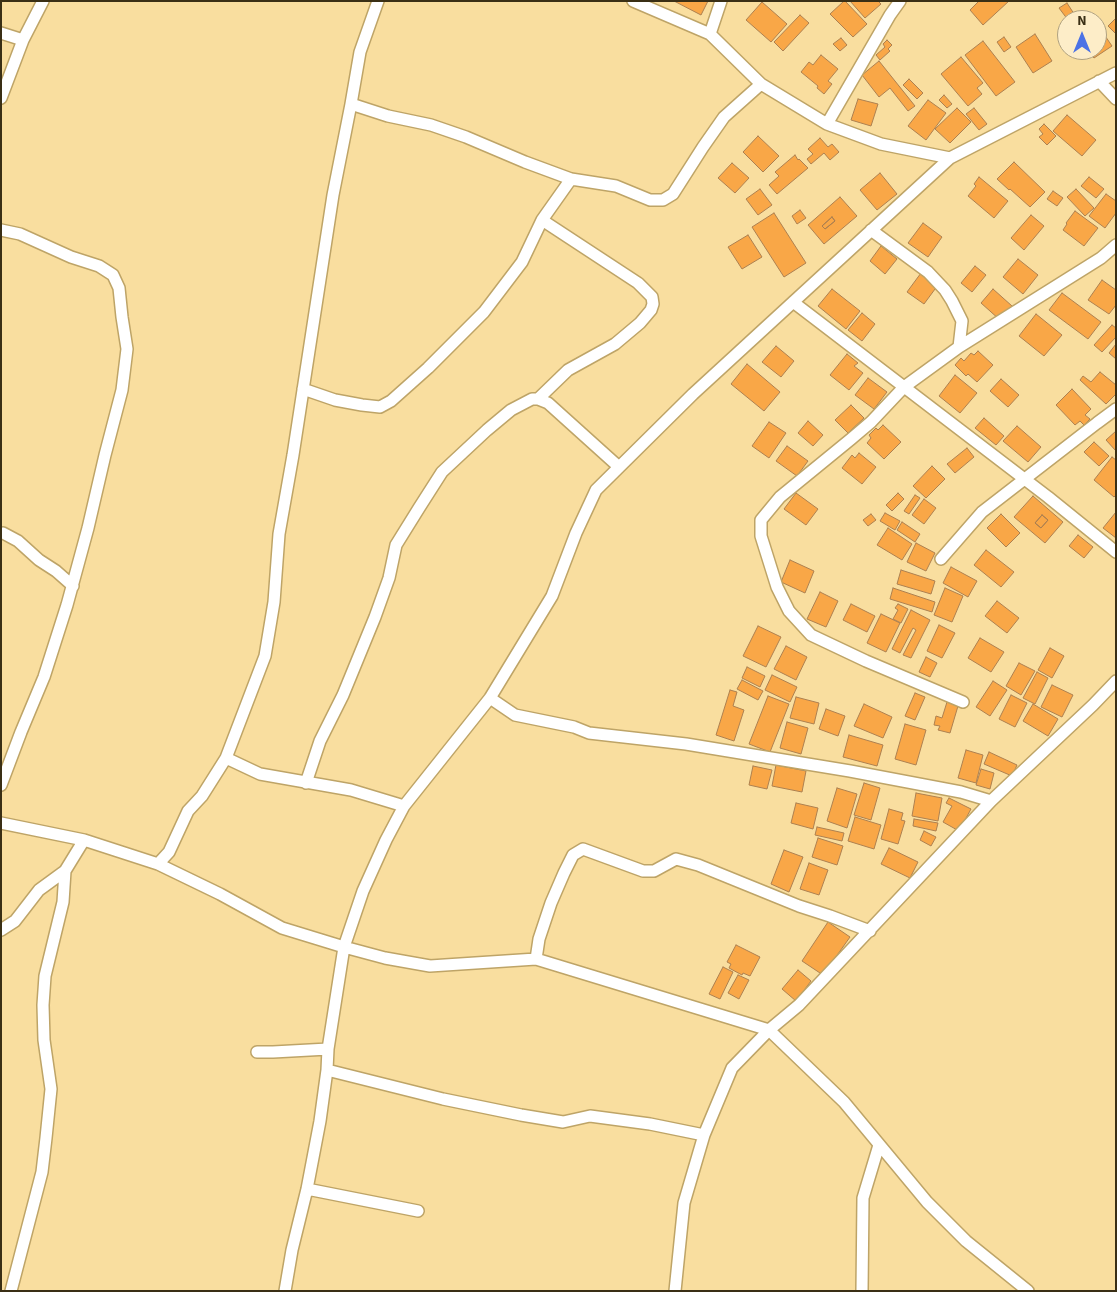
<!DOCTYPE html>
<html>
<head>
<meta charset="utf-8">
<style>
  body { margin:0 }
  #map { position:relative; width:1117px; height:1292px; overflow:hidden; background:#f9de9f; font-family:"Source Sans 3",sans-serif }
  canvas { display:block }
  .frame { position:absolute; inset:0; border:2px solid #3a2f15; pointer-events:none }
  .north { position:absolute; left:1057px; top:10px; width:50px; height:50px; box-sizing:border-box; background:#fdedc8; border:1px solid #afa180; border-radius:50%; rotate:0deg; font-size:14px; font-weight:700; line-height:20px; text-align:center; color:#3a2f15 }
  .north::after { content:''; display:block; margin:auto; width:18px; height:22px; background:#4c72e5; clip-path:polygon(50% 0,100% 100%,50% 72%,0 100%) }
</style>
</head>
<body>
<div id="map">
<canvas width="1117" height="1292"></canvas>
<div class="frame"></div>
<div class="north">N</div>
</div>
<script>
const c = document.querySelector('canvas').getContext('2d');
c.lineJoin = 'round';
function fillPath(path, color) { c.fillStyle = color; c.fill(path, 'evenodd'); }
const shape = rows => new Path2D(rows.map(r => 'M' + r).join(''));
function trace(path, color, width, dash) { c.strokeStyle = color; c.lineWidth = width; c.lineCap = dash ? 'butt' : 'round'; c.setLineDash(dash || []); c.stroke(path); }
const building = shape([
  [674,1,708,1,701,15,674,1],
  [844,1,845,1,867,24,853,37,830,14,844,1],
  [850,1,878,1,881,4,865,18,850,1],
  [979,1,1009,1,983,25,970,10,979,1],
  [762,2,787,24,771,42,746,20,762,2],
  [1067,3,1078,20,1068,20,1059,8,1067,3],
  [800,15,809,23,783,51,774,42,800,15],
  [1116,18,1116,34,1108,26,1116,18],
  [1097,24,1112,46,1094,58,1088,50,1097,50,1097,24],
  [1035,34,1052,61,1033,73,1016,47,1035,34],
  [1004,37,1011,47,1004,52,997,42,1004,37],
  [841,38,847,45,840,51,833,44,841,38],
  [887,40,892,45,888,49,890,51,880,60,876,55,885,47,883,44,887,40],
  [983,41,1015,82,996,96,965,55,983,41],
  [821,55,838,69,828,81,832,84,824,94,817,88,818,86,801,72,809,62,813,65,821,55],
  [961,57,983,83,977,88,982,94,968,106,941,74,961,57],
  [879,61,915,106,908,111,890,88,879,97,862,75,879,61],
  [909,79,923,93,917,99,903,85,909,79],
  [944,95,952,104,947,108,939,100,944,95],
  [858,99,878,104,871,126,851,120,858,99],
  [928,100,946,113,926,140,908,126,928,100],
  [957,108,971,122,950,143,935,129,957,108],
  [974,108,987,124,979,130,966,114,974,108],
  [1067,115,1096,140,1082,156,1053,131,1067,115],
  [1044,124,1056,136,1047,145,1039,137,1043,134,1039,129,1044,124],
  [758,136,779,156,763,172,743,152,758,136],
  [820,138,828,147,832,144,839,152,830,160,824,153,811,164,807,159,813,154,808,149,820,138],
  [795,155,798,160,799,159,808,168,777,194,769,185,779,176,775,172,795,155],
  [1014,162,1045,192,1030,207,1010,189,1009,190,997,179,1014,162],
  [732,163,749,178,735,193,718,178,732,163],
  [880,173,897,194,877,210,860,190,880,173],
  [979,177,1008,201,994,218,968,196,976,186,974,184,979,177],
  [1089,177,1104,189,1096,198,1081,186,1089,177],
  [760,189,772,205,758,215,746,199,760,189],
  [1076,189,1094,208,1085,216,1067,197,1076,189],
  [1053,191,1063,198,1057,206,1047,199,1053,191],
  [1106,194,1116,201,1116,213,1105,228,1089,216,1106,194],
  [840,197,857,216,824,244,808,225,840,197],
  [832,217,835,221,825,229,822,226,832,217],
  [800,210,806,218,797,224,792,216,800,210],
  [1075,211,1098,228,1084,246,1063,230,1067,224,1066,223,1075,211],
  [774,213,806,263,784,277,752,227,774,213],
  [1031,215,1044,226,1024,250,1011,238,1031,215],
  [832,217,835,221,825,229,822,226,832,217],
  [923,223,942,237,928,257,908,243,923,223],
  [748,235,762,257,742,269,728,247,748,235],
  [881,246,897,259,885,274,870,261,881,246],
  [1018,259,1038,275,1023,294,1003,277,1018,259],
  [975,266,986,275,972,292,961,283,975,266],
  [921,273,938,285,924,304,907,292,921,273],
  [1102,280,1116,290,1116,305,1109,314,1088,300,1102,280],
  [832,289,860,311,846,329,818,306,832,289],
  [993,289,1012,306,1000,320,981,303,993,289],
  [1062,293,1101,322,1088,339,1049,310,1062,293],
  [862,313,875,324,862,341,848,330,862,313],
  [1036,314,1062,335,1044,356,1019,336,1036,314],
  [1112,325,1116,328,1116,337,1102,352,1094,345,1112,325],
  [1116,344,1116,359,1109,353,1116,344],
  [776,346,794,361,781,377,762,362,776,346],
  [978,351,993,365,977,382,968,374,966,376,955,365,961,358,964,361,971,353,974,355,978,351],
  [847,354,858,363,854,366,863,373,849,390,830,375,847,354],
  [747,364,780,392,764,411,731,384,747,364],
  [1100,372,1116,385,1116,394,1106,404,1080,380,1083,376,1091,382,1100,372],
  [955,375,977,393,960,413,939,396,955,375],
  [868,378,887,392,874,409,855,395,868,378],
  [1001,379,1019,395,1008,407,990,391,1001,379],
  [1072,389,1091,409,1085,415,1090,419,1084,425,1080,421,1075,425,1056,405,1072,389],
  [851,405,864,418,848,433,835,420,851,405],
  [984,418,1004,436,996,445,975,428,984,418],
  [808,421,823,435,813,446,798,433,808,421],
  [769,422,786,433,769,458,752,446,769,422],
  [883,425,901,442,884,459,867,443,871,438,869,435,876,428,878,430,883,425],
  [1017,426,1041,447,1028,462,1003,441,1017,426],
  [1116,431,1116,451,1106,440,1116,431],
  [1094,442,1109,456,1099,466,1084,452,1094,442],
  [787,446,808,461,797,476,776,461,787,446],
  [967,448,974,457,955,473,947,464,967,448],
  [859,453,876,467,862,484,842,468,852,455,855,458,859,453],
  [1112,457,1116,460,1116,495,1114,497,1094,480,1112,457],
  [932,466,945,479,926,498,913,486,932,466],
  [796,493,818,509,806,525,784,509,796,493],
  [898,493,904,499,892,511,886,505,898,493],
  [915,495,920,498,909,514,904,511,915,495],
  [1033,496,1063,522,1045,543,1014,517,1033,496],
  [1042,515,1048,520,1041,528,1035,523,1042,515],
  [924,499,936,508,924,524,912,515,924,499],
  [1116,512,1116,538,1103,528,1116,512],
  [885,513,900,521,895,530,880,521,885,513],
  [871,514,876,520,868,526,863,520,871,514],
  [1001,514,1020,533,1006,547,987,528,1001,514],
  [1042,515,1048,520,1041,528,1035,523,1042,515],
  [902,522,920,534,915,542,897,530,902,522],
  [888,528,912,544,902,560,877,545,888,528],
  [1078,535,1093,547,1084,558,1069,546,1078,535],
  [916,543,935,553,926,571,907,562,916,543],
  [986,550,1014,572,1001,587,974,565,986,550],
  [790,560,814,571,805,593,781,582,790,560],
  [951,567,977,581,968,597,943,583,951,567],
  [901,570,935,581,931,594,897,584,901,570],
  [893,588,935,602,932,612,890,599,893,588],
  [945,588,963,596,952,622,934,615,945,588],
  [820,592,838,601,826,627,807,619,820,592],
  [997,601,1019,618,1007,633,985,616,997,601],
  [851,604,875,616,867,632,843,620,851,604],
  [898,604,908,609,901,623,893,619,898,610,895,608,898,604],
  [911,610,930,620,911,658,903,655,916,630,913,628,900,653,892,649,911,610],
  [881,614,900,623,886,652,867,643,881,614],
  [939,625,955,633,942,658,927,651,939,625],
  [758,626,781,637,766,667,743,656,758,626],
  [980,638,1004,652,991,672,968,658,980,638],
  [786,646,807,657,796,680,774,669,786,646],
  [1050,648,1064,656,1052,678,1038,670,1050,648],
  [926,657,937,663,930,677,919,672,926,657],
  [1019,663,1035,671,1021,695,1006,686,1019,663],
  [747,667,765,676,760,687,742,678,747,667],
  [1037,672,1048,678,1035,704,1023,698,1037,672],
  [772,675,797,687,790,702,765,690,772,675],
  [742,680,763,691,758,700,737,689,742,680],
  [993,681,1007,690,990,716,976,707,993,681],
  [1052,685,1073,695,1062,717,1041,707,1052,685],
  [730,690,737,692,733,706,744,710,734,741,716,735,730,690],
  [915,693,925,697,915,720,905,716,915,693],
  [1011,695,1027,703,1015,727,999,719,1011,695],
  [768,696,789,704,770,752,749,744,768,696],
  [796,697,819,703,814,724,790,718,796,697],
  [947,702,958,706,950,733,938,730,940,726,934,725,936,716,942,718,947,702],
  [864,704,892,717,883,738,854,726,864,704],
  [1033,704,1058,719,1048,736,1023,721,1033,704],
  [826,709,845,716,838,736,819,729,826,709],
  [787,722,808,728,801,754,780,748,787,722],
  [905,724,926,730,916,765,895,759,905,724],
  [849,735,883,745,877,766,843,757,849,735],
  [966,750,983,755,976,783,958,778,966,750],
  [989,752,1017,765,1012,776,984,764,989,752],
  [776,765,806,771,802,792,772,786,776,765],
  [753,766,772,770,767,789,749,785,753,766],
  [981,769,994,773,990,789,976,785,981,769],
  [864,783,880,788,871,820,854,815,864,783],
  [837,788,857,794,847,828,827,821,837,788],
  [916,793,942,798,938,821,912,816,916,793],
  [949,798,971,809,959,831,943,822,952,806,946,803,949,798],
  [796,803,818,808,813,829,791,823,796,803],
  [889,809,903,813,901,820,905,821,898,844,881,839,889,809],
  [855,817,881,825,874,849,848,841,855,817],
  [914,819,938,823,936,831,913,826,914,819],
  [817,827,844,833,842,841,815,835,817,827],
  [924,831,936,837,931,846,920,840,924,831],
  [818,838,843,846,837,865,812,857,818,838],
  [889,848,918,862,910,878,881,864,889,848],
  [784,850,803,857,789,892,771,884,784,850],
  [809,863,828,870,819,895,800,889,809,863],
  [828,922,850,937,823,975,802,961,828,922],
  [736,945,760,957,750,976,743,973,742,975,729,968,731,964,727,962,736,945],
  [723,967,733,972,720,999,709,994,723,967],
  [798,970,811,981,796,1001,782,989,798,970],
  [738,975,749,980,739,999,728,993,738,975]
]);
fillPath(building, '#f9a747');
trace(building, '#ad8050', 1);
const street = shape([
  [633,1,710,34,761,84,827,124,881,144,950,158],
  [1,33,23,40],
  [710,34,721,1],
  [1099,81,1116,99],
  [1,98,23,40,43,1],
  [351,104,388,116,431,125,466,137,525,162,571,179,616,186,650,200,663,200,673,194,703,147,724,117,761,84],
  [827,124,890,15,900,1],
  [1,230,20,234,71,257,99,266,113,275,119,288,122,317,127,349,122,390,105,455,88,528,67,605,44,677,21,732,1,785],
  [871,230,928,272,945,290,952,301,962,321,959,347],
  [793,302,1048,497,1116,552],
  [303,389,335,400,362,405,380,407,391,401,428,368,484,312,522,262,542,220,571,179],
  [538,399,568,370,615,344,640,323,651,310,653,304,652,297,638,283,542,220],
  [3,533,18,541,39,560,56,571,73,586],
  [941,559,982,512,1097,423,1116,409],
  [490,698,515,715,574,727,589,733,686,744,850,771,961,792,991,801],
  [963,702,866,661,811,635,789,611,777,587,761,536,761,520,780,497,851,439,871,422,904,387,959,347,1101,258,1116,245],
  [226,758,260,774,351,790,404,806],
  [306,783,320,741,343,695,375,617,389,578,396,545,419,508,442,472,487,430,511,410,532,399,538,399,548,403,619,467],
  [1,823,84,840,158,864,220,894,282,928,344,947,385,958,430,966,536,959,769,1030,844,1102,927,1202,966,1241,1028,1291],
  [158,864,169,852,188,811,202,796,226,758,265,656,274,602,279,534,293,455,333,195,351,104,360,52,378,1],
  [1,930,15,921,39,890,65,871,84,840],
  [536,959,539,939,551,903,564,873,573,855,583,849,643,871,654,871,676,859,698,865,799,906,830,916,870,931],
  [257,1052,273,1052,328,1049],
  [327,1070,443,1099,521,1115,563,1122,590,1116,650,1124,704,1135],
  [307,1189,418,1211],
  [11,1291,42,1172,46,1138,51,1089,44,1040,43,1005,45,976,63,902,65,871],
  [285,1291,292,1250,307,1189,320,1121,327,1070,328,1049,344,947,363,891,386,840,404,806,490,698,552,596,576,533,596,490,693,394,950,158,1116,73],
  [675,1291,684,1203,704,1135,732,1068,769,1030,799,1005,991,801,1093,705,1116,681],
  [862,1291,863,1198,879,1145]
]);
trace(street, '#bea467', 14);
trace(street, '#fff', 11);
</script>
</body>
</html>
